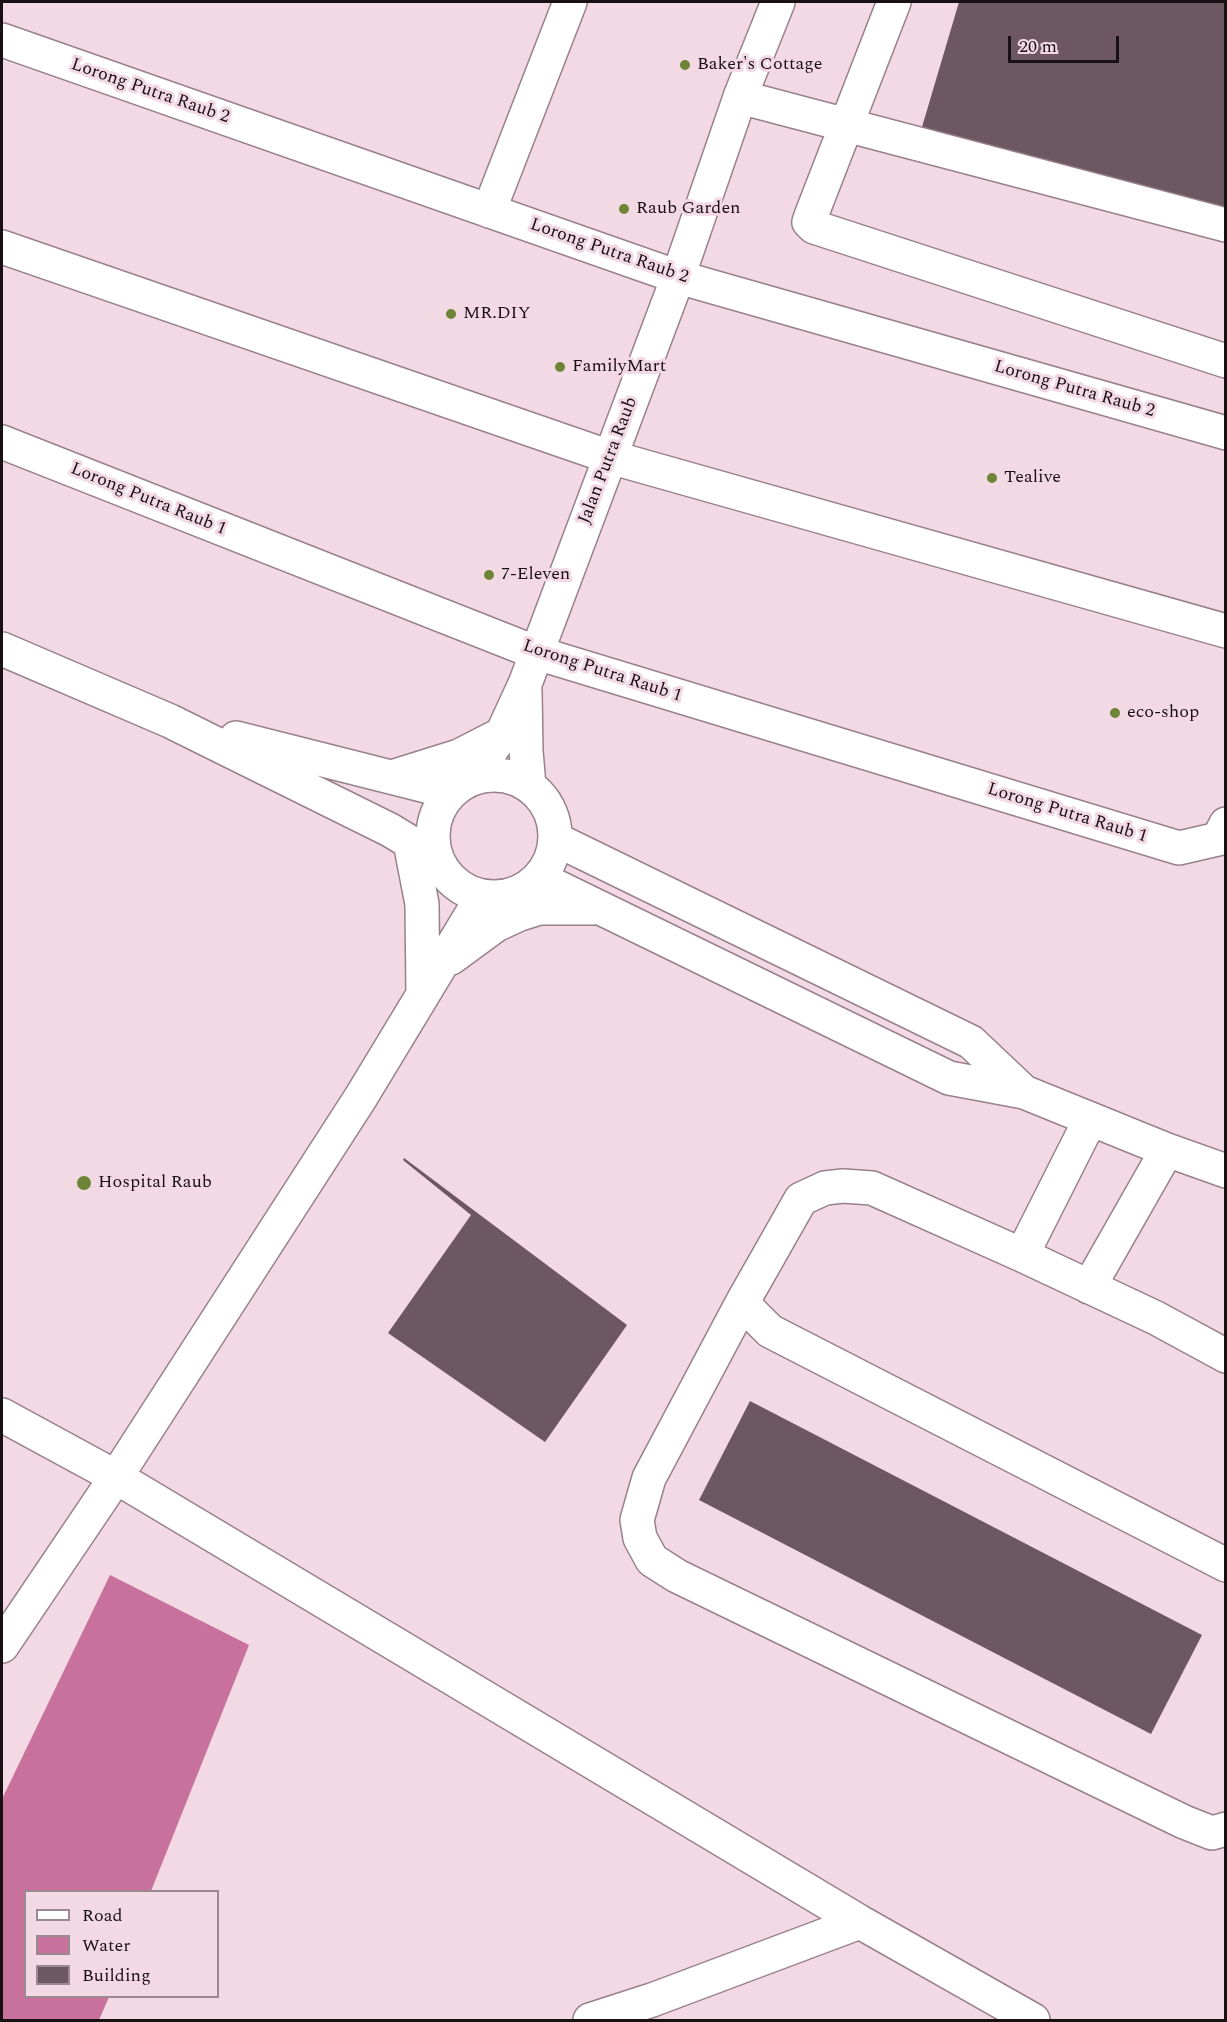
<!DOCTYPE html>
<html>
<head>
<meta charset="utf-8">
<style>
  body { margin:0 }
  #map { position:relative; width:1227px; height:2022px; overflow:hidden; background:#f2d9e4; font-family:Spectral,serif }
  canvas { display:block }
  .frame { position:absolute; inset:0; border:3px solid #191014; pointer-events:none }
  .legend { position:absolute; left:24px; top:1890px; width:195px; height:108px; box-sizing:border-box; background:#f2d9e4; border:2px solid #9b8991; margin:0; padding:8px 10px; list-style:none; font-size:18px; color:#191014 }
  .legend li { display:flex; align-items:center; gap:12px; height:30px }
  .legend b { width:30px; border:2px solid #9b8991 }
  .scale { position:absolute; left:1008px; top:36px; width:111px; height:27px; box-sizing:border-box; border:3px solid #191014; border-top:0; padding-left:8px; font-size:18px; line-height:21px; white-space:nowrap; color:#191014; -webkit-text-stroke:4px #f2d9e4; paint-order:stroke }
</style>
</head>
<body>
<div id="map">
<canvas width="1227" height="2022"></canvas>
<div class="frame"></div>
<ul class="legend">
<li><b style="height:8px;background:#fff"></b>Road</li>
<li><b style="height:16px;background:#c8719c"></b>Water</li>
<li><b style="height:16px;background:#6d5861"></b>Building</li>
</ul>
<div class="scale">20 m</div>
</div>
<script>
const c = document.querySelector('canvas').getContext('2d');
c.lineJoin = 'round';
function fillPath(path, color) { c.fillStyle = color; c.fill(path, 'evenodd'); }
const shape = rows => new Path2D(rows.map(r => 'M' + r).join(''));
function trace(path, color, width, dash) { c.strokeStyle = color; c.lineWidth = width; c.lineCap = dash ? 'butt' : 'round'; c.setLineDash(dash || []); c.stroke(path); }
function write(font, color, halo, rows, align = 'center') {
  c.font = font + ' Spectral,serif'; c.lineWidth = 6; c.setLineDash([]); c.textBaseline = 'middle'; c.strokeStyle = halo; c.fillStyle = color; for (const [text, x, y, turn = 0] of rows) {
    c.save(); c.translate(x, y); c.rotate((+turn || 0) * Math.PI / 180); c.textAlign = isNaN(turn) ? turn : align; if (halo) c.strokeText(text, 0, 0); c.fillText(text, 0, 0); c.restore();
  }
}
fillPath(shape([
  [110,1575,249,1645,151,1891,26,1892,26,1996,109,1997,99,2020,2,2020,2,1799]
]), '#c8719c');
fillPath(shape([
  [959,2,1226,2,1226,215,922,127],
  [404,1158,627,1325,545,1442,388,1333,471,1215,403,1160],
  [750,1401,1202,1635,1151,1734,699,1500]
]), '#6d5861');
const minor = shape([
  [894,2,811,216,809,222,814,227,1226,361],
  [2,40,678,277,1226,433],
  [740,97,1226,225],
  [489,211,570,2],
  [2,247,610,457,1226,631],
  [2,442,537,653,1179,848,1218,839,1226,824],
  [2,649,170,721,390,830,436,858],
  [525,691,526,751,529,786],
  [236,738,434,788,456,787],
  '433 836a61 61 0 1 1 122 0a61 61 0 1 1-122 0Z',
  [392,777,459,756,500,735],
  [473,778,502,734,525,684,678,277,740,97,778,2],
  [555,839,971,1042,1024,1092],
  [410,842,422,904,423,994],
  [539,878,949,1078,1024,1092,1167,1150,1226,1171],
  [451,958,496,925,520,914,539,908,593,908],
  [1022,1255,1090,1120],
  [1089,1287,1167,1150],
  [742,1303,770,1331,1226,1565],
  [1226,1356,1156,1318,1022,1255,872,1188,843,1186,825,1188,801,1199,742,1303,649,1478,637,1520,640,1538,652,1560,677,1576,1184,1822,1212,1833,1226,1829],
  [2,1415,116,1477,860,1922,1033,2020],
  [2,1646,116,1477,361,1097,482,897],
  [590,2020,652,2000,860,1922]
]);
trace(minor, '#98818b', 36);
trace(minor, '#fff', 33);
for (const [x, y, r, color] of [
  [685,65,6,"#6e8436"],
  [624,209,6,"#6e8436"],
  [451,314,6,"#6e8436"],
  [560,367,6,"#6e8436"],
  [992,478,6,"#6e8436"],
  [489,575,6,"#6e8436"],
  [1115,713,6,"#6e8436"],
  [84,1183,8,"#6e8436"]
]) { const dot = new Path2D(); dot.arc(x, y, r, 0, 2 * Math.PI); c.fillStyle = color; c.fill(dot); trace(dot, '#f2d9e4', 2); }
write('18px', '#191014', '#f2d9e4', [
  ["Baker's Cottage",697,65],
  ["Raub Garden",636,209],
  ["MR.DIY",463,314],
  ["FamilyMart",572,367],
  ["Tealive",1004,478],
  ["7-Eleven",501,575],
  ["eco-shop",1127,713],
  ["Hospital Raub",98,1183]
], 'left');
write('18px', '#191014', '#f2d9e4', [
  ["Lorong Putra Raub 2",150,92,19],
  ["Lorong Putra Raub 2",609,252,19],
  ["Lorong Putra Raub 2",1074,390,16],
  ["Jalan Putra Raub",609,461,-69],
  ["Lorong Putra Raub 1",148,500,22],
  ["Lorong Putra Raub 1",602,672,18],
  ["Lorong Putra Raub 1",1067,814,17]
]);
</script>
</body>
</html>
